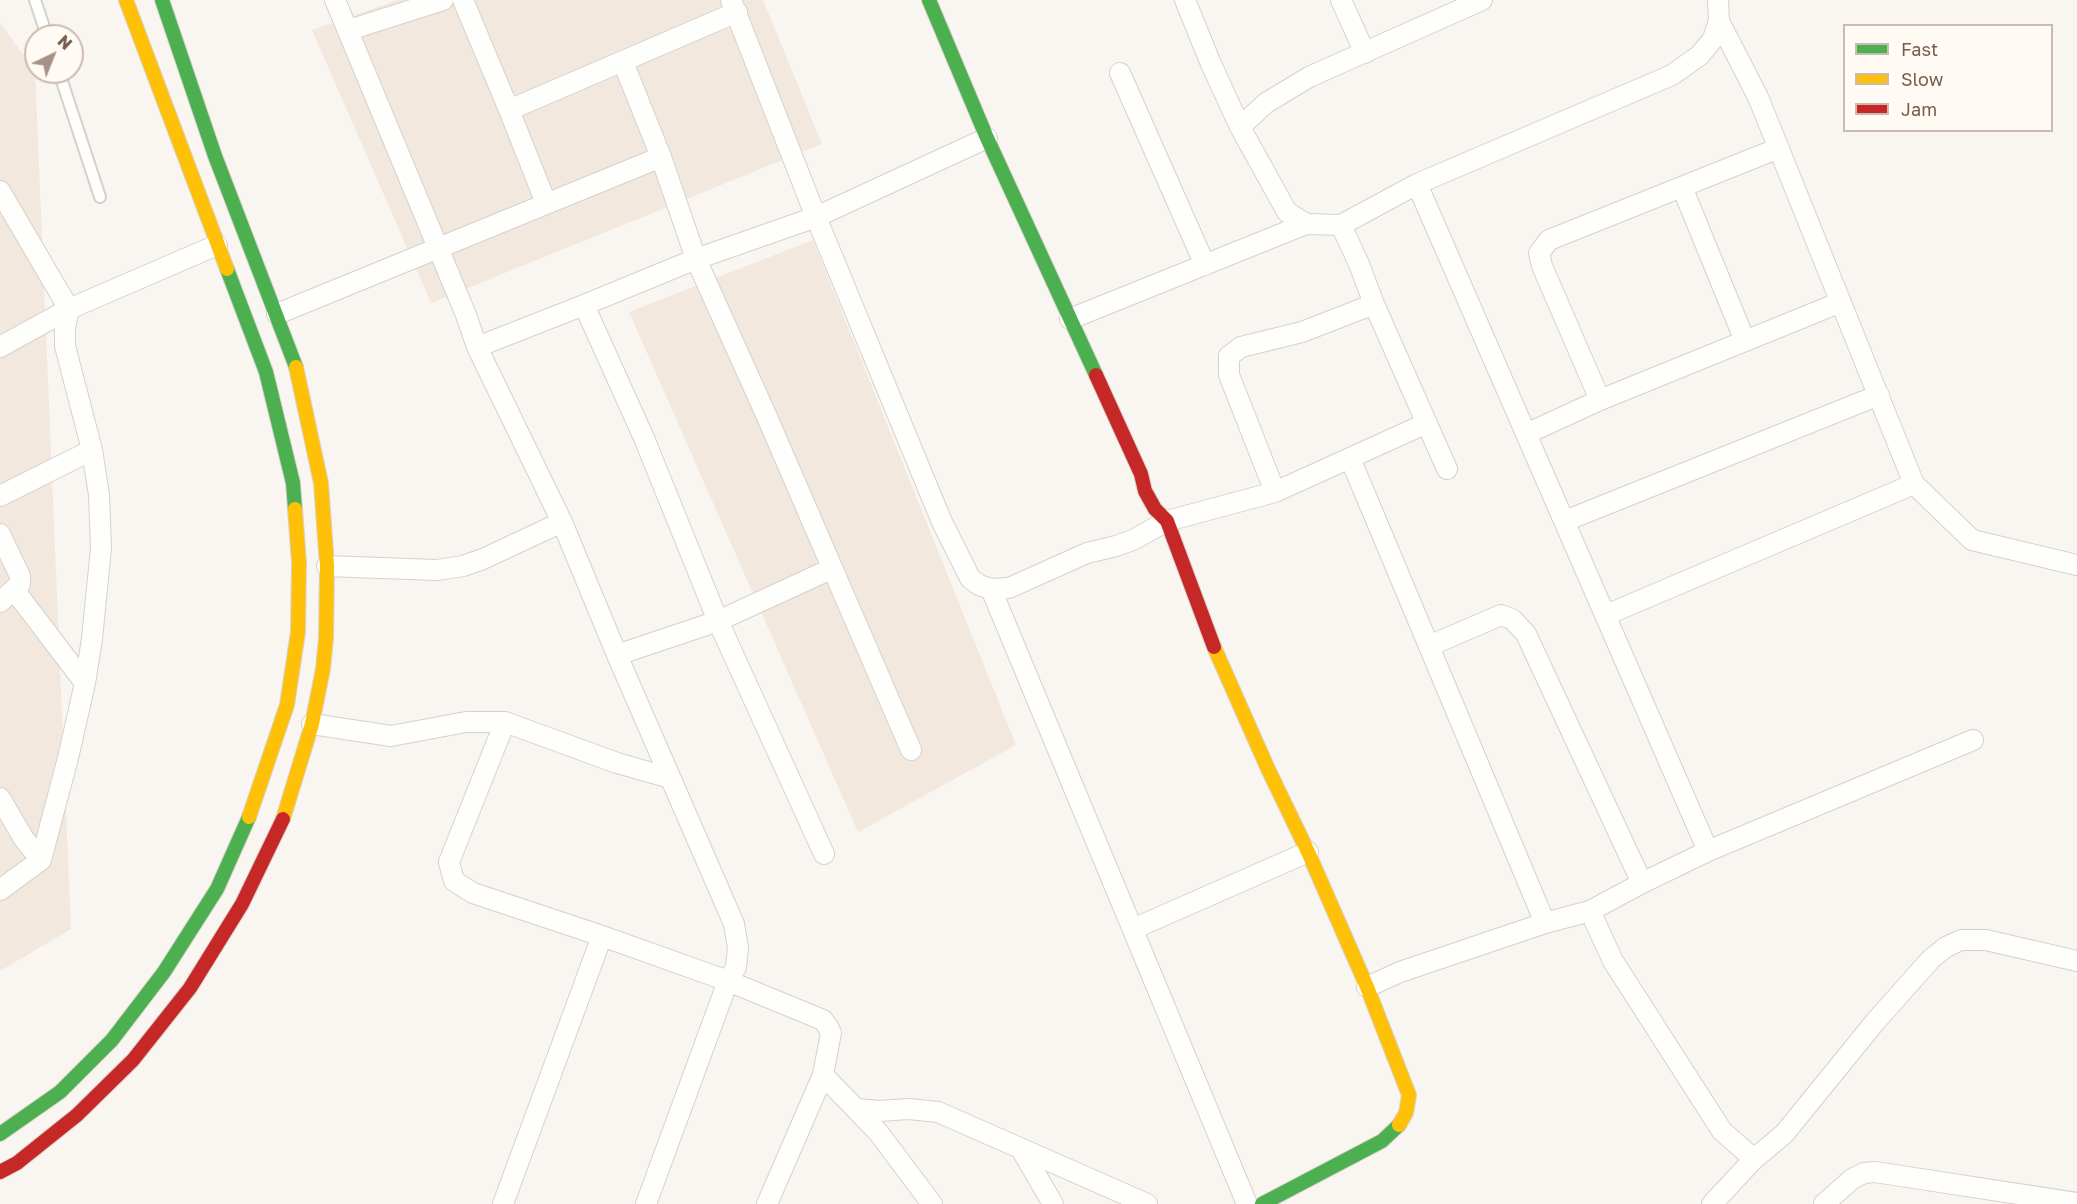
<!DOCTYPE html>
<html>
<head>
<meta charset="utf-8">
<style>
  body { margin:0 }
  #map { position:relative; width:2077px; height:1204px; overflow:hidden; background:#f9f5f0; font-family:"Golos Text",sans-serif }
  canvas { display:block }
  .legend { position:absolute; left:1843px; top:24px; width:210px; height:108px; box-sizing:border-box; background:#fffaf3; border:2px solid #cabbb1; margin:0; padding:8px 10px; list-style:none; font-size:18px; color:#7a5c4d }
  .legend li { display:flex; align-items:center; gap:12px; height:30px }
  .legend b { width:30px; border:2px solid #cabbb1 }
  .north { position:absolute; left:24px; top:24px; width:60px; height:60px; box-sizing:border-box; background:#fffaf3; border:2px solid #cabbb1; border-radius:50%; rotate:43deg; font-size:16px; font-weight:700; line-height:24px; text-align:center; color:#7a5c4d }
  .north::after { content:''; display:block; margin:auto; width:21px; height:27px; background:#a69286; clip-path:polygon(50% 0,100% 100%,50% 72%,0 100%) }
</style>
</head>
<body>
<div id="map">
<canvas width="2077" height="1204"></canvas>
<ul class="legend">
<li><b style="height:8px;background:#4caf50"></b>Fast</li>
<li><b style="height:8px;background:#ffc107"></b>Slow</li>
<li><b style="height:8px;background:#c62828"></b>Jam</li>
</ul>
<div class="north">N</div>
</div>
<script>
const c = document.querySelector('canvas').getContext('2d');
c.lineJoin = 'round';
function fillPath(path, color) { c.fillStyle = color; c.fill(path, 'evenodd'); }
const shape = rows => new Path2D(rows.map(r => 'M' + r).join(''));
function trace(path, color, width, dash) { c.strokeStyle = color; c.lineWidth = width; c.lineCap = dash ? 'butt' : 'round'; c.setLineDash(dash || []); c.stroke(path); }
fillPath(shape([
  [398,0,763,0,822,144,431,303,312,30],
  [0,23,35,71,71,929,0,971],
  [813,240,1016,745,858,832,629,312]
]), '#f2e8de');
const lane = shape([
  [35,0,47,36],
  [59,72,100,197]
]);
const street = shape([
  [335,0,466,315,477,347,562,522,617,655,734,924,738,948,736,967,728,981,646,1204],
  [463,0,509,110,546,203],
  [731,0,816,217,942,522,970,578,979,585,991,589,1009,588,1087,553,1116,546,1133,540,1167,521,1275,492,1427,423],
  [1185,0,1211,64,1240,127,1287,212,1306,224,1341,225,1359,264,1374,304,1447,469],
  [1341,0,1365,53],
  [1719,21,1758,97,1914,484,1972,540,2077,565],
  [349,30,443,0],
  [623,62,661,157],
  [1120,73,1205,265],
  [509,110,737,12],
  [1240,127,1266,103,1309,77,1482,0],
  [1417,184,1708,851],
  [1682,187,1745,341],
  [0,191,69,309,65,328,65,346,92,450,99,495,101,548,92,639,85,683,68,758,41,860,0,890],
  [1341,225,1417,184,1672,75,1700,55,1713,39,1719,21,1718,0],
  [277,314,661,157,696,259,767,417,911,750],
  [1070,319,1306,224],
  [0,347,69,309,217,245],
  [477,347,584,305],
  [1600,400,1542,266,1539,253,1549,240,1779,148],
  [1526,434,1600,400,1841,302],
  [1350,458,1545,923],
  [1275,492,1229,375,1229,356,1241,347,1302,332,1374,304],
  [0,496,92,450],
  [1565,521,1879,395],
  [0,534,20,576,20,584,0,602],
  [327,566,437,570,463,566,483,559,562,522],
  [991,589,1247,1204],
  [15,591,85,683],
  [1606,615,1914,484],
  [1429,646,1501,615,1512,619,1526,634,1642,883],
  [617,655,718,621,644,438,584,305,696,259,816,217,987,138],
  [505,722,449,862,454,881,473,893,602,936,728,981,823,1020,828,1027,831,1033,823,1075,767,1204],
  [312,724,391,736,466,722,505,722,617,763,670,778],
  [0,798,24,839,41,860],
  [824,854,718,621,831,569],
  [1590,911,1642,883,1708,851,1973,740],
  [1133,929,1308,852],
  [1367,987,1400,972,1545,923,1590,911,1613,961,1722,1131,1754,1159],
  [823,1075,878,1132,932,1204],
  [857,1109,879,1111,909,1109,938,1112,1147,1204],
  [1021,1149,1053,1204],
  [503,1204,602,936],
  [1712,1204,1754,1159,1784,1134,1875,1022,1931,959,1946,947,1961,940,1986,940,2077,961],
  [1824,1204,1852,1179,1864,1173,1875,1172,2077,1203]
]);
const fast = shape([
  [162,0,215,156,296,367],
  [929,0,987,138,1096,375],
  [227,269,266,372,293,483,295,509],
  [0,1134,60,1092,112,1040,164,972,217,889,249,817],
  [1262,1204,1382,1141,1399,1125]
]);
const slow = shape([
  [126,0,227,269],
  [1214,647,1268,769,1308,852,1367,987,1409,1095,1406,1113,1399,1125],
  [249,817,287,705,298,632,299,563,295,509],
  [283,819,312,724,323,669,326,638,327,566,321,483,296,367]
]);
const jam = shape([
  [1096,375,1141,474,1145,491,1155,509,1167,521,1214,647],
  [0,1172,17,1163,77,1115,133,1060,190,988,242,904,283,819]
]);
trace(lane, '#d7d1cb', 14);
trace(street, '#d7d1cb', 22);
trace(fast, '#d9d2cb', 16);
trace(slow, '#d9d2cb', 16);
trace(jam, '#d9d2cb', 16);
trace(lane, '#fefefd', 10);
trace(street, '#fefefd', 20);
trace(fast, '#4caf50', 14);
trace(slow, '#ffc107', 14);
trace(jam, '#c62828', 14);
</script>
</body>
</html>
